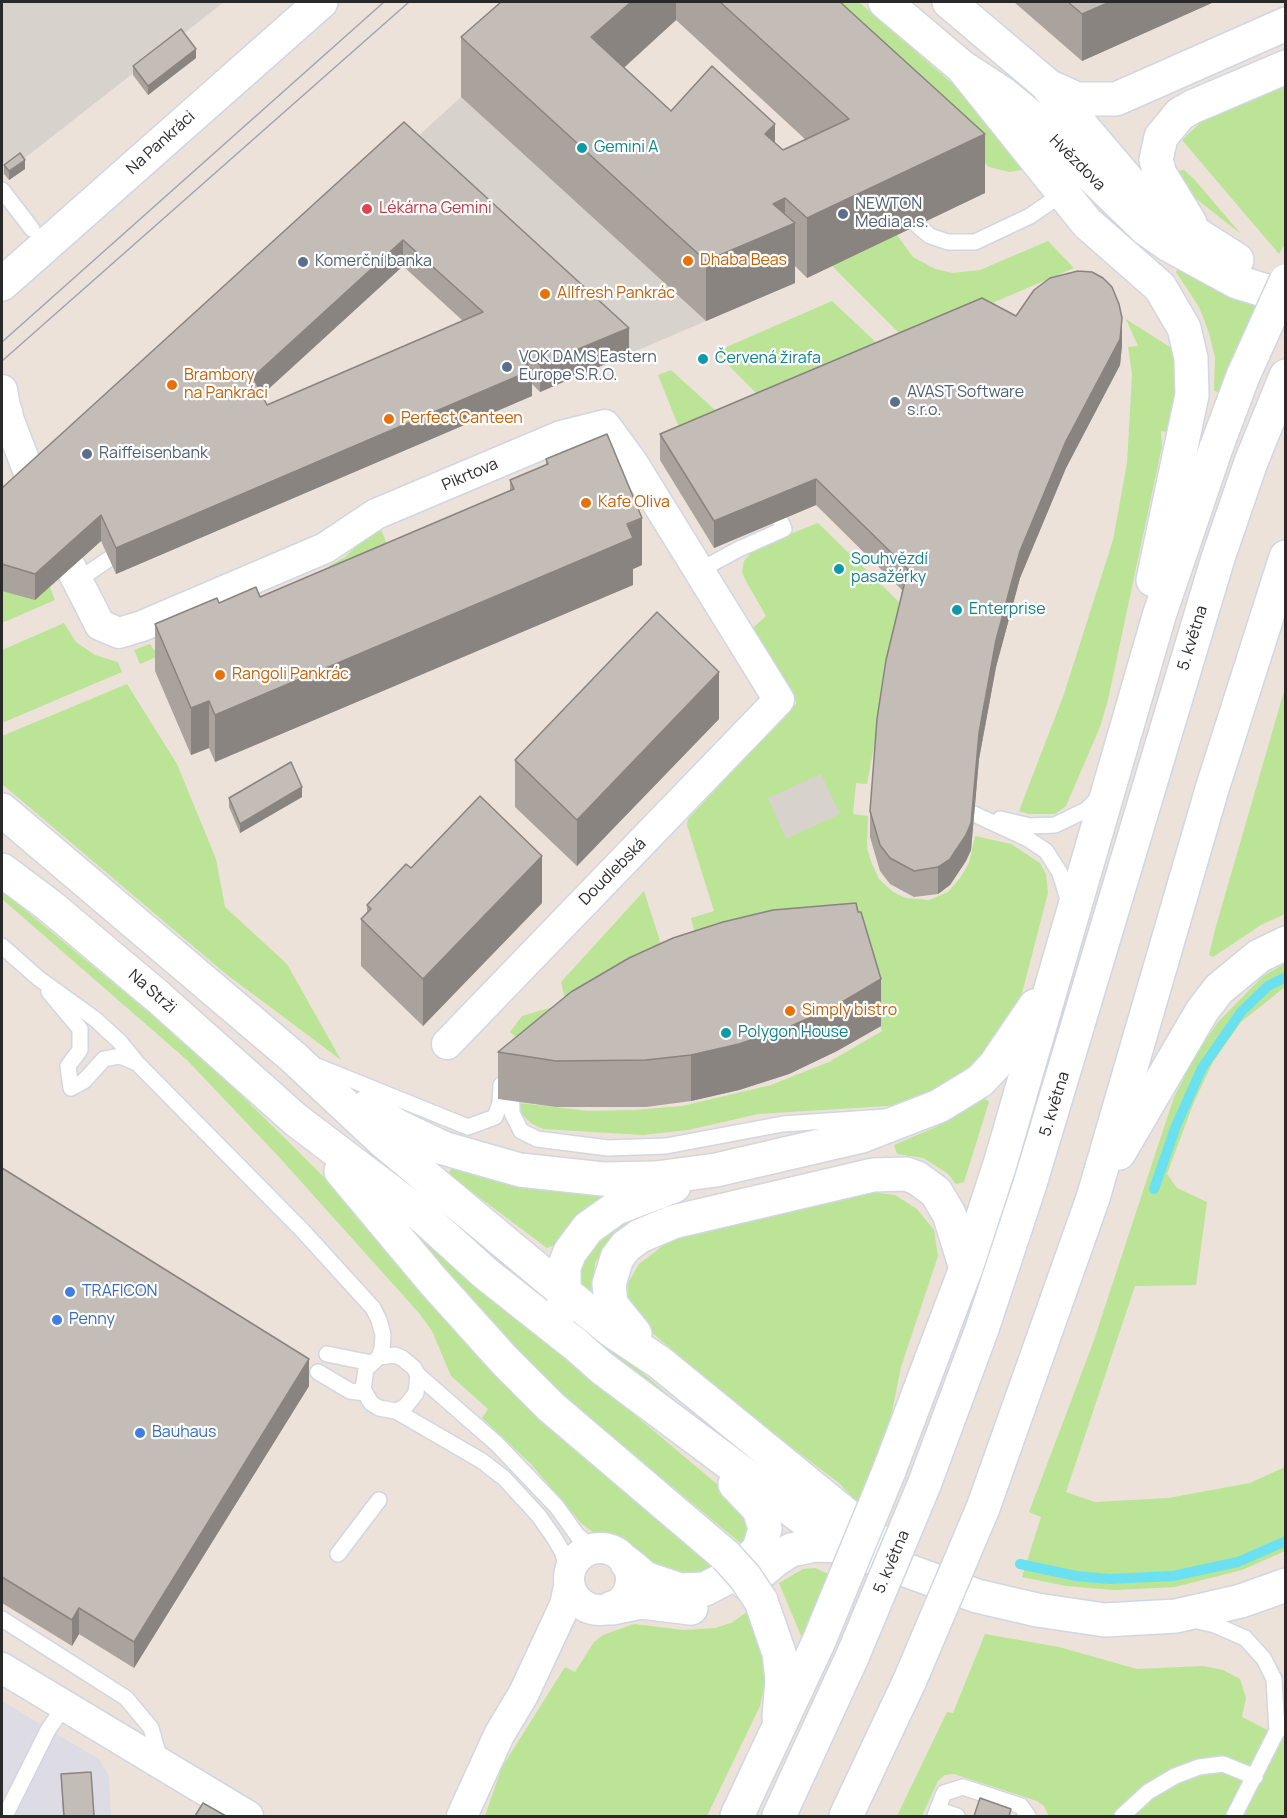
<!DOCTYPE html>
<html>
<head>
<meta charset="utf-8">
<style>
  body { margin:0 }
  #map { position:relative; width:1287px; height:1818px; overflow:hidden; background:#ece2da; font-family:Manrope,sans-serif }
  canvas { display:block }
  .frame { position:absolute; inset:0; border:3px solid #292929; pointer-events:none }
</style>
</head>
<body>
<div id="map">
<canvas width="1287" height="1818"></canvas>
<div class="frame"></div>
</div>
<script>
const c = document.querySelector('canvas').getContext('2d');
c.lineJoin = 'round';
function fillPath(path, color) { c.fillStyle = color; c.fill(path, 'evenodd'); }
const shape = rows => new Path2D(rows.map(r => 'M' + r).join(''));
function trace(path, color, width, dash) { c.strokeStyle = color; c.lineWidth = width; c.lineCap = dash ? 'butt' : 'round'; c.setLineDash(dash || []); c.stroke(path); }
function write(font, color, halo, rows, align = 'center') {
  c.font = font + ' Manrope,sans-serif'; c.lineWidth = 4.5; c.setLineDash([]); c.textBaseline = 'middle'; c.strokeStyle = halo; c.fillStyle = color; for (const [text, x, y, turn = 0] of rows) {
    c.save(); c.translate(x, y); c.rotate((+turn || 0) * Math.PI / 180); c.textAlign = isNaN(turn) ? turn : align; if (halo) c.strokeText(text, 0, 0); c.fillText(text, 0, 0); c.restore();
  }
}
fillPath(shape([
  [2,1701,100,1760,109,1777,111,1816,2,1816]
]), '#dddbe4');
fillPath(shape([
  [808,2,859,2,977,105,1013,150,1022,170,1009,172,989,167],
  [1285,83,1286,248,1283,247,1279,254,1182,140,1200,123,1222,109],
  [1184,170,1194,179,1241,234,1186,191,1177,171],
  [897,235,913,257,935,269,953,273,980,270,1048,241,1074,268,906,340,832,266],
  [1179,267,1259,301,1219,393,1214,390,1215,357,1208,330,1199,307,1176,272],
  [832,301,883,349,763,400,715,352],
  [1126,319,1173,349,1176,370,1174,402,1167,432,1161,431,1162,446,1108,700,1100,727,1066,806,1055,814,1029,814,1019,811,1064,694,1113,540,1127,463,1132,374,1128,347,1138,346],
  [671,370,724,418,682,435,658,375],
  [567,448,612,465,140,664,134,650,150,644,154,650,334,576,329,566,345,557,370,533,381,529,390,552,571,474,561,451],
  [818,523,901,604,867,784,856,783,853,814,868,816,867,848,872,864,879,879,893,892,906,898,929,900,948,892,960,878,969,863,975,836,1011,844,1040,863,1046,874,1048,893,1020,1001,988,1051,956,1078,904,1105,758,1114,688,1130,643,1135,543,1129,531,1123,522,1114,520,1103,588,1111,635,1110,682,1106,771,1085,829,1062,882,1031,861,959,543,1059,510,1032,522,1016,566,1003,561,982,644,891,666,960,699,950,691,918,714,911,687,825,688,819,796,704,795,697,753,628,766,616,747,583,742,572,744,561,755,548],
  [50,587,55,600,2,623,2,590],
  [64,623,76,642,95,655,118,662,122,672,2,723,2,650],
  [127,684,177,764,216,859,225,907,287,964,341,1060,226,974,2,784,2,736],
  [1285,688,1285,914,1261,925,1213,957,1209,955,1216,926],
  [2,891,152,1015,229,1083,337,1190,539,1417,710,1565,714,1575,679,1579,634,1553,623,1542,594,1533,581,1523,531,1464,482,1418,488,1409,451,1376,432,1331,419,1313,279,1157,187,1060,2,899],
  [1285,963,1285,987,1241,1022,1213,1062,1194,1102,1167,1174,1177,1188,1207,1202,1196,1285,1135,1286,1066,1492,1095,1502,1168,1498,1250,1483,1285,1467,1285,1551,1242,1570,1175,1587,1114,1590,1066,1586,1022,1577,1041,1517,1029,1512,1093,1343,1174,1097,1196,1054,1218,1022,1262,977],
  [984,1097,989,1102,964,1182,956,1184,947,1173,923,1158,897,1154,894,1145,936,1127],
  [452,1168,505,1183,567,1192,604,1194,605,1199,557,1244,547,1248,448,1174],
  [864,1191,895,1195,917,1209,934,1230,938,1256,901,1367,885,1446,860,1505,839,1483,753,1418,638,1321,628,1305,628,1283,639,1264,669,1241,704,1228],
  [636,1212,639,1219,611,1238,595,1263,591,1295,575,1285,578,1269,592,1244],
  [414,1227,455,1264,736,1500,751,1519,745,1547,551,1386,488,1321,411,1230],
  [587,1325,716,1436,844,1535,595,1342,584,1328],
  [815,1568,829,1574,802,1638,779,1583,803,1569],
  [747,1612,761,1644,765,1666,764,1687,760,1706,707,1816,485,1816,502,1767,565,1667,575,1672,594,1642,603,1635,634,1624,684,1630,715,1628,731,1623],
  [985,1634,1059,1647,1137,1669,1203,1666,1223,1670,1240,1679,1246,1698,1242,1717,1285,1739,1285,1816,1049,1816,1044,1806,1037,1801,954,1774,945,1775,938,1781,922,1816,897,1816,947,1712,953,1713]
]), '#bbe496');
fillPath(shape([
  [2,2,224,2,2,176],
  [461,97,706,321,629,354,404,149],
  [821,774,840,814,786,839,768,798]
]), '#d8d2cd');
trace(shape([
  [1154,1189,1176,1126,1202,1068,1241,1012,1268,986,1286,977],
  [1020,1564,1076,1576,1110,1579,1173,1576,1238,1562,1286,1541]
]), '#6be0f0', 10);
const lane = shape([
  [2,190,32,229],
  [917,225,930,236,948,242,975,242,1030,216,1062,194],
  [700,570,739,549,784,529,780,520],
  [78,580,109,559],
  [974,814,1028,839,1046,851,1060,873,1069,903],
  [1000,819,1030,826,1055,825,1086,810,1101,795],
  [2,946,38,978,95,1019,120,1042,137,1063,302,1230,373,1308,379,1320,383,1335,382,1349,379,1357,366,1369,363,1389,371,1403,379,1408,396,1411,405,1407,416,1393,418,1375,414,1368,402,1358,395,1355,379,1357],
  [49,992,80,1029,80,1050,68,1066,71,1088,84,1081,104,1059,120,1056,137,1063],
  [317,1066,468,1127,495,1117,500,1103,501,1085],
  [511,1080,512,1113,521,1131,537,1139,608,1148,666,1146,783,1124,885,1117],
  [327,1354,371,1363],
  [318,1372,350,1391,365,1393],
  [418,1375,497,1444,557,1507,577,1535,585,1542,602,1548],
  [396,1411,482,1461,504,1478,539,1516,555,1539,563,1553,568,1577],
  [338,1554,379,1500],
  [2,1619,126,1698,151,1728,160,1760],
  [1193,1620,1215,1625,1245,1638,1264,1659,1274,1679,1277,1732],
  [938,1810,957,1816],
  [5,1816,48,1730,66,1704],
  [935,1816,944,1793,963,1787,1021,1806,1028,1816],
  [1122,1816,1148,1792,1175,1776,1199,1767,1223,1764,1255,1777],
  [1234,1816,1281,1723]
]);
const street = shape([
  [2,390,6,413,33,483],
  [71,568,100,625,119,633,142,626,325,548,376,514,561,436,605,425,632,462,779,700,447,1044],
  '569 1579a31 31 0 1 1 62 0a31 31 0 1 1-62 0Z',
  [2,1668,248,1816],
  [462,1816,499,1735,524,1693,565,1605,569,1587]
]);
const secondary = shape([
  [885,2,962,67,1002,93,1030,116,1146,229,1169,245,1237,282,1286,297],
  [949,2,1046,84,1136,190,1157,209,1237,260],
  [962,67,1087,223,1160,287,1184,328,1191,358,1192,395,1153,580],
  [1048,86,1077,99,1116,99,1286,24],
  [1190,223,1160,174,1156,160,1161,137,1180,114,1192,107,1286,67],
  [2,284,321,2],
  [2,417,6,413],
  [2,810,292,1056,382,1140,563,1291,611,1330,659,1362,887,1548],
  [2,870,50,906,157,996,296,1120,420,1214,485,1273,576,1345,602,1368,840,1546,977,1596,1037,1610,1105,1620,1176,1616,1241,1601,1286,1585],
  [368,1106,397,1126,443,1148,520,1170,603,1179,656,1178,716,1170,862,1136,939,1106,980,1081,995,1065,1035,1006],
  [1119,1153,1202,1011,1219,989,1259,956,1286,943],
  [341,1171,433,1281,505,1361,551,1407,726,1556],
  [564,1307,564,1267,570,1252,588,1228,616,1208,674,1186],
  [635,1334,611,1304,609,1284,617,1258,626,1246,640,1236,673,1222,873,1175,906,1174,917,1178,936,1192,949,1214,966,1268],
  [889,1471,966,1268,1000,1164,1159,616,1216,448],
  [924,1485,982,1329,1030,1184,1218,558,1251,462,1286,376],
  [983,1508,1093,1198,1212,789,1286,557],
  [627,1563,645,1578,680,1590,705,1589,736,1573,759,1549,765,1529,759,1509,735,1484],
  [747,1584,774,1561,791,1550,815,1545,840,1546],
  [761,1601,779,1653,782,1680,779,1716],
  [612,1608,641,1602,691,1608],
  [737,1816,819,1641],
  [779,1816,853,1655],
  [846,1816,910,1680]
]);
trace(lane, '#d0d6e3', 18);
trace(street, '#d0d6e3', 33);
trace(secondary, '#d0d6e3', 36);
trace(lane, '#fff', 15);
trace(street, '#fff', 30);
trace(secondary, '#fff', 33);
trace(shape([
  [2,342,384,2],
  [2,361,409,2]
]), '#9da4b4', 1.5);
const secondaryBridge = shape([
  [1216,448,1243,376,1286,281],
  [726,1556,745,1577,761,1601],
  [819,1641,889,1471],
  [853,1655,924,1485],
  [910,1680,983,1508]
]);
trace(secondaryBridge, '#d0d6e3', 36, []);
trace(secondaryBridge, '#fff', 33);
fillPath(shape([
  [501,2,840,2,985,193,807,278,795,266,795,283,706,321,461,97,461,37],
  [676,20,806,140,783,150,775,143,671,111,624,68],
  [1014,2,1214,2,1082,61],
  [196,58,148,95,133,75,133,66],
  [404,122,629,354,540,392,532,384,532,396,116,574,101,541,35,600,2,591,2,488],
  [403,266,463,321,267,405,262,395],
  [4,165,25,169,9,180,4,174],
  [1016,316,1122,345,1120,365,1066,468,1020,578,996,667,979,759,971,850,966,861,950,885,938,894,914,897,890,884,880,871,870,837,870,811,902,590,816,505,714,548,660,460,660,434],
  [546,459,642,565,633,569,633,585,215,762,209,748,191,755,155,671,155,624,219,603,260,597,510,491,510,480,546,465],
  [719,719,577,866,515,807,515,760],
  [302,797,240,833,229,807,229,798],
  [411,868,542,903,423,1026,361,966,361,919,367,912,367,905],
  [881,1026,837,1051,789,1074,739,1090,691,1101,646,1107,556,1107,498,1099,498,1052],
  [2,1168,309,1386,134,1668,79,1634,72,1646,2,1603],
  [61,1774,94,1816,63,1816]
]), '#a9a29d');
fillPath(shape([
  [631,2,676,2,676,20,591,97,591,37],
  [1110,2,1214,2,1082,61,1082,14],
  [196,49,196,58,148,95,148,86],
  [775,124,775,183,765,134],
  [985,134,985,193,807,278,807,218],
  [25,160,25,169,9,180,9,171],
  [785,198,785,227,795,223,795,283,706,321,706,261,773,204],
  [403,240,403,266,253,403,253,377],
  [1122,318,1122,345,1120,365,1066,468,1020,578,996,667,979,759,971,850,966,861,950,885,938,894,938,867,979,733,996,640,1020,551,1066,441],
  [629,328,629,354,540,392,540,365],
  [528,354,528,371,532,370,532,396,116,574,116,548,523,361],
  [816,479,816,505,714,548,714,521],
  [101,515,101,541,35,600,35,574],
  [642,518,642,565,633,569,633,585,215,762,215,715],
  [719,672,719,719,577,866,577,820],
  [209,701,209,748,191,755,191,708],
  [302,787,302,797,240,833,240,824],
  [542,856,542,903,423,1026,423,979],
  [881,979,881,1026,837,1051,789,1074,739,1090,691,1101,691,1055],
  [309,1359,309,1386,134,1668,134,1642],
  [79,1608,79,1634,72,1646,72,1620]
]), '#898480');
const building = shape([
  [501,2,631,2,591,37,671,111,712,66,775,124,765,134,783,150,849,119,720,2,840,2,985,134,807,218,785,198,773,204,795,223,706,261,461,37,501,2],
  [1068,2,1110,2,1082,14,1068,2],
  [181,29,196,49,148,86,133,66,181,29],
  [404,122,629,328,540,365,528,354,523,361,532,370,116,548,101,515,35,574,2,564,2,488,404,122],
  [403,240,483,312,267,405,253,377,403,240],
  [20,153,25,160,9,171,4,165,20,153],
  [1078,271,1092,272,1103,278,1112,287,1119,304,1122,318,1120,339,1066,441,1020,551,996,640,979,733,971,823,966,835,950,859,938,867,914,871,890,858,880,845,870,811,877,719,886,660,908,569,816,479,714,521,660,434,982,298,1016,316,1034,290,1050,278,1078,271],
  [607,434,642,518,627,524,633,538,215,715,209,701,191,708,155,624,217,598,219,603,256,587,260,597,514,489,510,480,548,464,546,459,607,434],
  [657,612,719,672,577,820,515,760,657,612],
  [291,762,302,787,240,824,229,798,291,762],
  [480,796,542,856,423,979,361,919,371,909,367,905,406,864,411,868,480,796],
  [856,903,858,912,861,912,881,979,837,1005,789,1027,739,1044,691,1055,646,1060,556,1061,498,1052,571,992,629,958,673,938,723,922,773,910,856,903],
  [2,1168,309,1359,134,1642,79,1608,72,1620,2,1577,2,1168],
  [91,1772,94,1816,64,1816,61,1774,91,1772],
  [980,1798,1011,1809,1009,1816,974,1816,980,1798],
  [203,1803,226,1816,195,1816,203,1803]
]);
fillPath(building, '#c4bcb7');
trace(building, '#898480', 1.5);
for (const [x, y, r, color] of [
  [582,148,6,"#0f9aa8"],
  [367,209,6,"#e0444e"],
  [843,214,6,"#5c6f8a"],
  [688,261,6,"#e8710a"],
  [303,262,6,"#5c6f8a"],
  [545,294,6,"#e8710a"],
  [703,359,6,"#0f9aa8"],
  [507,367,6,"#5c6f8a"],
  [172,385,6,"#e8710a"],
  [895,402,6,"#5c6f8a"],
  [389,419,6,"#e8710a"],
  [87,454,6,"#5c6f8a"],
  [586,503,6,"#e8710a"],
  [839,569,6,"#0f9aa8"],
  [957,610,6,"#0f9aa8"],
  [220,675,6,"#e8710a"],
  [790,1011,6,"#e8710a"],
  [726,1033,6,"#0f9aa8"],
  [70,1292,6,"#3f7fe0"],
  [57,1320,6,"#3f7fe0"],
  [140,1433,6,"#3f7fe0"]
]) { const dot = new Path2D(); dot.arc(x, y, r, 0, 2 * Math.PI); c.fillStyle = color; c.fill(dot); trace(dot, '#fff', 2); }
write('16px', '#292929', '#fff', [
  ["Na Pankráci",161,143,-42],
  ["Hvězdova",1077,163,45],
  ["Pikrtova",470,475,-23],
  ["5. května",1193,638,-73],
  ["Doudlebská",613,872,-45],
  ["Na Strži",152,992,41],
  ["5. května",1055,1104,-73],
  ["5. května",892,1562,-67]
]);
write('16px', '#0d838f', '#fff', [
  ["Gemini A",594,148],
  ["Červená žirafa",715,359],
  ["Souhvězdí",851,560],
  ["pasažérky",851,578],
  ["Enterprise",969,610],
  ["Polygon House",738,1033]
], 'left');
write('16px', '#4e5e75', '#fff', [
  ["NEWTON",855,205],
  ["Media a.s.",855,223],
  ["Komerční banka",315,262],
  ["VOK DAMS Eastern",519,358],
  ["Europe S.R.O.",519,376],
  ["AVAST Software",907,393],
  ["s.r.o.",907,411],
  ["Raiffeisenbank",99,454]
], 'left');
write('16px', '#be3a42', '#fff', [
  ["Lékárna Gemini",379,209]
], 'left');
write('16px', '#c56008', '#fff', [
  ["Dhaba Beas",700,261],
  ["Allfresh Pankrác",557,294],
  ["Brambory",184,376],
  ["na Pankráci",184,394],
  ["Perfect Canteen",401,419],
  ["Kafe Oliva",598,503],
  ["Rangoli Pankrác",232,675],
  ["Simply bistro",802,1011]
], 'left');
write('16px', '#366cbe', '#fff', [
  ["TRAFICON",82,1292],
  ["Penny",69,1320],
  ["Bauhaus",152,1433]
], 'left');
</script>
</body>
</html>
